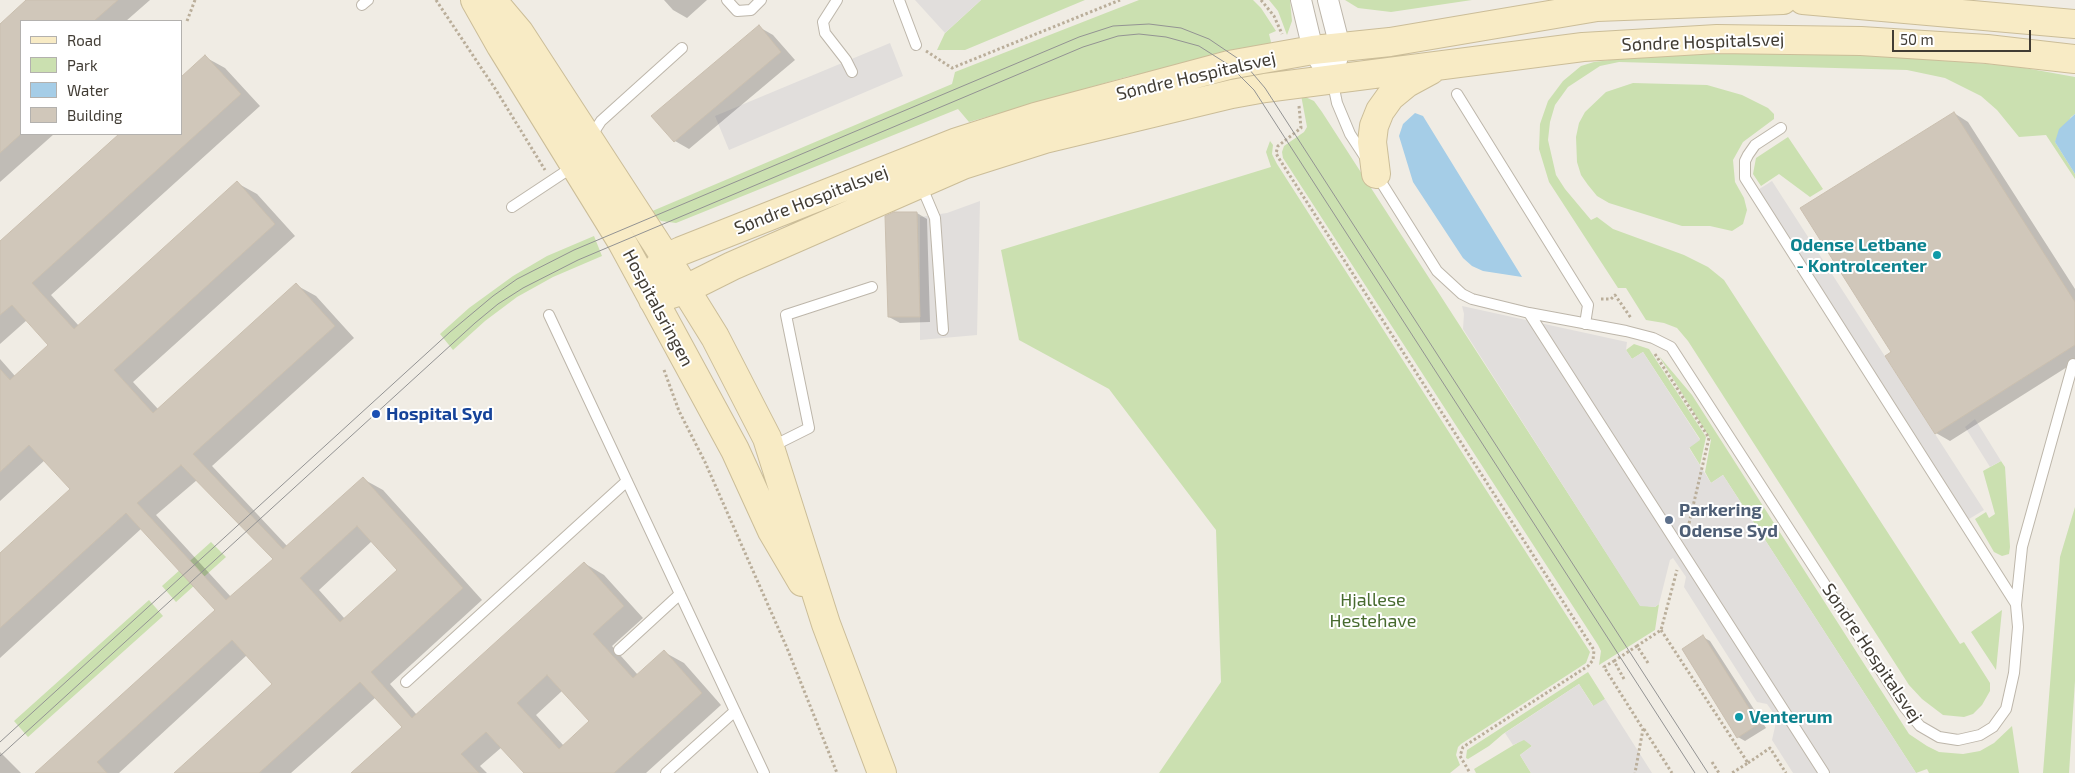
<!DOCTYPE html>
<html>
<head>
<meta charset="utf-8">
<style>
  body { margin:0 }
  #map { position:relative; width:2075px; height:773px; overflow:hidden; background:#f0ece4; font-family:"Exo 2",sans-serif }
  canvas { display:block }
  .legend { position:absolute; left:20px; top:20px; width:162px; height:115px; box-sizing:border-box; background:#fff; border:1px solid #b3b1ae; margin:0; padding:6px 9px; list-style:none; font-size:15px; color:#413c34 }
  .legend li { display:flex; align-items:center; gap:10px; height:25px }
  .legend b { width:25px; border:1px solid #b3b1ae }
  .scale { position:absolute; left:1892px; top:30px; width:139px; height:22px; box-sizing:border-box; border:2px solid #413c34; border-top:0; padding-left:6px; font-size:15px; line-height:18px; white-space:nowrap; color:#413c34; -webkit-text-stroke:4px #fff; paint-order:stroke }
</style>
</head>
<body>
<div id="map">
<canvas width="2075" height="773"></canvas>
<ul class="legend">
<li><b style="height:6px;background:#f8ebc5"></b>Road</li>
<li><b style="height:14px;background:#cbe0b0"></b>Park</li>
<li><b style="height:14px;background:#a5cde7"></b>Water</li>
<li><b style="height:14px;background:#d0c7ba"></b>Building</li>
</ul>
<div class="scale">50 m</div>
</div>
<script>
const c = document.querySelector('canvas').getContext('2d');
c.lineJoin = 'round';
function fillPath(path, color) { c.fillStyle = color; c.fill(path, 'evenodd'); }
const shape = rows => new Path2D(rows.map(r => 'M' + r).join(''));
function trace(path, color, width, dash) { c.strokeStyle = color; c.lineWidth = width; c.lineCap = dash ? 'butt' : 'round'; c.setLineDash(dash || []); c.stroke(path); }
function write(font, color, halo, rows, align = 'center') {
  c.font = font + ' "Exo 2",sans-serif'; c.lineWidth = 4; c.setLineDash([]); c.textBaseline = 'middle'; c.strokeStyle = halo; c.fillStyle = color; for (const [text, x, y, turn = 0] of rows) {
    c.save(); c.translate(x, y); c.rotate((+turn || 0) * Math.PI / 180); c.textAlign = isNaN(turn) ? turn : align; if (halo) c.strokeText(text, 0, 0); c.fillText(text, 0, 0); c.restore();
  }
}
fillPath(shape([
  [981,0,1085,0,965,50,937,50,945,33],
  [1139,0,1253,0,1261,8,1276,31,1269,34,1272,46,1126,77,969,122,958,109,676,223,661,221,650,212,952,84,955,72],
  [1269,0,1290,0,1292,21,1287,35,1278,11],
  [1345,0,1472,0,1391,12,1358,8],
  [1643,51,1887,53,1911,58,2014,66,2075,77,2075,114,2071,117,2055,142,2075,174,2075,179,2046,135,2019,137,1997,110,1981,96,1945,78,1907,70,1619,62,1600,66,1568,87,1555,105,1550,122,1548,140,1556,175,1565,189,1591,220,1597,217,1613,229,1684,255,1708,267,1724,280,1960,644,1964,642,1990,683,1990,691,1982,705,1973,714,1964,717,1943,715,1922,699,1909,685,1688,341,1677,328,1664,323,1646,320,1626,288,1618,288,1549,182,1539,149,1540,124,1548,101,1563,81,1581,66,1594,62,1619,59,1619,54],
  [1633,83,1707,85,1742,95,1768,108,1774,114,1774,119,1743,142,1733,160,1735,182,1744,198,1747,210,1743,224,1732,231,1710,226,1682,226,1609,203,1597,196,1588,185,1581,175,1577,162,1576,137,1579,123,1585,112,1606,92],
  [1301,95,1314,101,1322,112,1640,605,1655,607,1659,604,1655,630,1599,665,1601,651,1598,645,1283,158,1282,152,1284,146,1304,132,1307,127],
  [1788,137,1823,189,1810,197,1779,174,1761,186,1753,174,1756,158],
  [1270,141,1273,145,1272,154,1277,164,1590,652,1586,663,1461,744,1458,747,1456,755,1460,765,1450,773,1159,773,1221,682,1216,530,1109,389,1019,340,1001,250,1271,167,1266,152],
  [594,236,602,256,553,277,517,297,485,321,453,350,440,334,469,308,513,276,547,256],
  [1634,344,1649,349,1706,437,1700,465,1689,447,1700,439,1643,352,1632,359,1626,350],
  [1659,356,1692,395,1909,734,1927,746,1939,752,1963,754,1980,751,1994,743,2012,726,2019,773,1929,773,1927,769,1916,773,1723,475,1711,483,1705,472,1711,440],
  [2001,461,2005,467,2010,547,2009,554,2002,556,1994,552,1975,519,1986,512,1989,518,1995,514,1983,471],
  [2075,507,2075,681,2069,773,2043,773,2060,557],
  [211,542,226,557,176,602,162,586],
  [149,600,163,616,28,737,14,721],
  [2002,610,1996,670,1971,632],
  [1588,672,1605,699,1594,707,1579,684,1503,734,1489,746,1468,759,1466,758,1467,750],
  [1522,740,1527,740,1532,746,1520,755,1531,773,1476,773,1474,769]
]), '#cbe0b0');
fillPath(shape([
  [915,0,981,0,945,33],
  [890,43,903,76,729,150,715,116],
  [1772,181,1984,510,1964,522,1753,193],
  [980,201,977,335,920,340,920,217,947,213],
  [1462,306,1627,342,1626,350,1632,359,1643,352,1700,440,1689,448,1711,483,1723,475,1916,773,1793,773,1772,740,1777,718,1767,704,1757,702,1684,587,1686,577,1673,558,1670,560,1659,604,1655,607,1640,606,1463,329,1464,314],
  [1975,419,2001,461,1990,467,1965,427],
  [1579,684,1593,706,1605,699,1652,773,1531,773,1520,755,1532,746,1524,740,1513,745,1505,733]
]), '#e1dedc');
fillPath(shape([
  [1415,113,1423,116,1522,277,1483,271,1472,266,1463,258,1413,182,1399,136,1403,124],
  [2075,114,2075,174,2055,142,2059,129]
]), '#a5cde7');
fillPath(shape([
  [28,0,150,0,126,21,21,21,21,134,54,134,0,182,0,26],
  [664,0,707,0,687,18,673,10],
  [759,27,773,35,795,60,689,149,675,141],
  [205,57,225,68,260,106,51,295,79,326,237,183,257,194,295,236,133,382,158,409,296,285,316,296,354,338,212,466,288,547,363,479,383,490,482,600,390,684,417,715,584,563,604,575,643,618,612,646,638,675,664,652,684,663,721,705,646,773,526,773,502,747,480,766,487,773,353,773,404,727,376,697,291,773,177,773,274,684,247,655,119,773,37,773,217,610,142,528,0,658,0,554,72,489,45,460,0,501,0,359,15,376,50,345,27,320,0,344,0,240,1,242,120,134,181,134],
  [197,480,275,559,231,597,156,515],
  [372,541,398,570,345,619,319,590],
  [562,691,591,721,564,746,536,715],
  [1954,113,1968,122,2075,289,2075,362,1950,441,1936,433,1893,352],
  [917,213,927,219,930,322,900,323,889,317],
  [1703,637,1710,641,1766,728,1745,741,1738,737,1683,650],
  [0,752,21,773,0,773]
]), '#0003');
const building = shape([
  [26,0,118,0,94,21,21,21,21,134,0,153,0,24,26,0],
  [759,25,781,52,674,142,651,116,759,25],
  [205,55,241,94,32,283,74,329,237,181,275,224,114,370,153,413,296,283,335,326,193,454,283,549,363,477,463,588,371,672,412,718,584,562,624,606,593,634,633,678,664,650,702,693,614,773,524,773,486,732,461,754,479,773,351,773,402,727,360,682,259,773,174,773,272,684,232,640,97,762,107,773,35,773,215,610,126,513,0,628,0,553,70,489,29,445,0,472,0,369,10,380,48,345,12,305,0,315,0,241,119,134,181,134,181,77,205,55],
  [181,465,273,559,226,600,137,503,181,465],
  [357,526,397,570,340,622,300,578,357,526],
  [547,675,589,721,559,749,517,703,547,675],
  [1954,112,2075,302,2075,345,1935,434,1885,356,1891,352,1800,208,1954,112],
  [894,212,917,212,920,317,888,317,885,216,894,212],
  [1703,635,1759,724,1737,738,1682,649,1703,635]
]);
fillPath(building, '#d0c7ba');
trace(building, '#cabfaf', 1);
const lane = shape([
  [727,0,737,11,751,10,761,0],
  [837,0,823,22,825,33,846,60,852,72],
  [899,0,916,45],
  [362,5,368,0],
  [1332,79,1337,103,1350,134,1365,157],
  [1457,94,1588,305,1585,324],
  [1781,128,1755,145,1748,155,1745,161,1745,178,2016,604],
  [590,138,601,121,682,48],
  [1376,174,1437,271,1462,294,1472,299,1529,313,1626,331,1653,338,1671,347,1905,708,1920,726,1939,737,1958,740,1980,735,1993,727,2006,709,2014,673,2018,627,2016,605,2022,547,2073,364],
  [921,185,935,218,943,330],
  [512,207,574,166],
  [1529,313,1824,773],
  [549,315,764,773],
  [771,447,809,428,786,315,872,287],
  [619,650,680,594],
  [406,682,627,481],
  [666,773,735,711]
]);
const street = shape([
  [1301,0,1313,50,1331,79],
  [1328,0,1340,47,1337,60]
]);
const secondary = shape([
  [475,0,501,46,622,242,735,450,772,531,802,582],
  [492,0,519,32,666,258,715,337,767,438,826,624,882,773],
  [1803,0,2075,24],
  [1376,174,1372,142,1374,126,1380,111,1390,97,1407,83,1431,70],
  [645,283,666,258,681,251,957,142,1035,117,1229,65,1313,50,1390,42,1597,7,1783,0],
  [653,300,684,290,732,266,963,165,1045,139,1232,94,1265,88,1583,47,1717,39,1861,41,1987,49,2075,59]
]);
trace(lane, '#bdb6aa', 12);
trace(street, '#bdb6aa', 22);
trace(secondary, '#cbbd98', 30);
trace(shape([
  [436,0,496,90,545,170],
  [1261,0,1274,16,1282,34],
  [187,21,195,0],
  [926,51,952,68,1120,0],
  [1299,106,1301,128,1278,146,1276,153,1278,157,1594,650,1593,660,1588,666,1463,747,1460,756,1470,773],
  [1601,299,1611,299,1615,295,1631,318],
  [1655,354,1709,438,1687,532],
  [664,370,679,411,705,462,787,648,837,773],
  [1661,630,1748,763,1732,773],
  [1614,661,1637,646],
  [1648,663,1637,646,1661,630,1677,570],
  [1624,679,1614,661,1604,667,1643,729,1635,773],
  [1644,729,1672,773],
  [1712,762,1719,773],
  [1748,763,1770,748,1786,773]
]), '#baae9a', 3, [2.5, 2.5]);
trace(lane, '#fff', 10);
trace(street, '#fff', 20);
trace(secondary, '#f8ebc5', 28);
trace(shape([
  [0,742,450,332,493,296,517,279,574,250,1079,37,1113,26,1149,24,1181,28,1209,39,1243,62,1265,88,1708,773],
  [0,756,475,323,498,304,523,288,578,260,1083,47,1118,36,1139,34,1166,37,1199,46,1229,65,1254,90,1695,773]
]), '#939393', 1);
for (const [x, y, r, color] of [
  [1937,255,5,"#0f9aa8"],
  [376,414,5,"#1a4fb4"],
  [1669,520,5,"#5c6f8a"],
  [1739,717,5,"#0f9aa8"]
]) { const dot = new Path2D(); dot.arc(x, y, r, 0, 2 * Math.PI); c.fillStyle = color; c.fill(dot); trace(dot, '#fff', 2); }
write('18px', '#413c34', '#fff', [
  ["Søndre Hospitalsvej",1703,42,-2],
  ["Søndre Hospitalsvej",1196,76,-13],
  ["Søndre Hospitalsvej",811,200,-21],
  ["Hospitalsringen",658,308,62],
  ["Søndre Hospitalsvej",1872,653,56]
]);
write('bold 18px', '#0d838f', '#fff', [
  ["Odense Letbane",1927,245],
  ["- Kontrolcenter",1927,266],
  ["Venterum",1749,717,"left"]
], 'right');
write('bold 18px', '#164399', '#fff', [
  ["Hospital Syd",386,414]
], 'left');
write('bold 18px', '#4e5e75', '#fff', [
  ["Parkering",1679,510],
  ["Odense Syd",1679,531]
], 'left');
write('18px', '#476b2f', '#fff', [
  ["Hjallese",1373,600],
  ["Hestehave",1373,621]
]);
</script>
</body>
</html>
